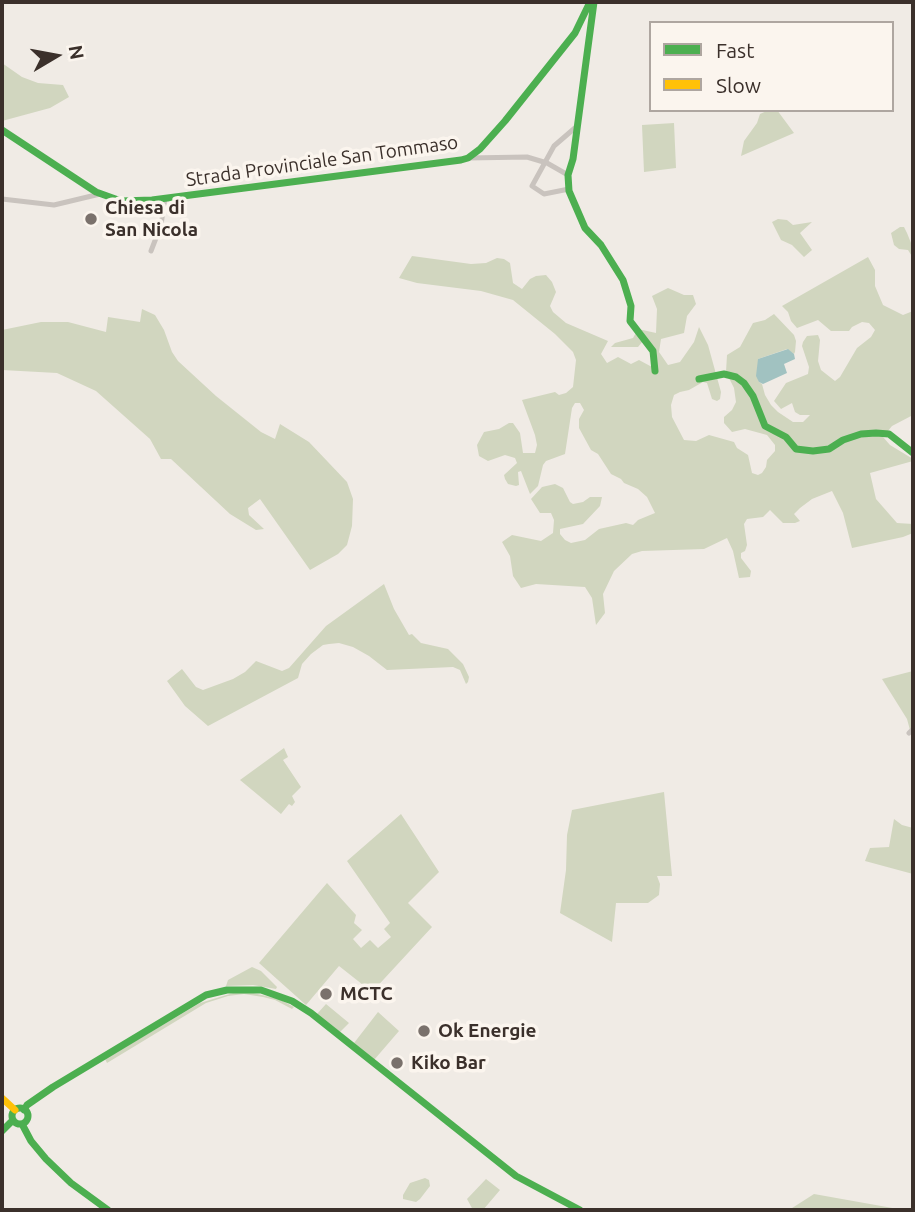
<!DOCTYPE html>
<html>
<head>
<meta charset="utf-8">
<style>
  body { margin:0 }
  #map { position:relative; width:915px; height:1212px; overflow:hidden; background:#f0ebe5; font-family:Ubuntu,sans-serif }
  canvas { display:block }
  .frame { position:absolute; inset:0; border:4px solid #3b302b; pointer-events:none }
  .legend { position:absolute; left:649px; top:21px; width:245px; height:91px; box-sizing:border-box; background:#fbf5ee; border:2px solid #aea6a0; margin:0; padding:9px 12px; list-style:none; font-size:21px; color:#3b302b }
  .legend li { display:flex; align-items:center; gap:14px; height:35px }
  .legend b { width:35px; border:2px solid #aea6a0 }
  .north { position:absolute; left:21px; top:21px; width:70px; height:70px; -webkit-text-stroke:5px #fbf5ee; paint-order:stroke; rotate:80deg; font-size:19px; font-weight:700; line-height:28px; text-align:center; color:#3b302b }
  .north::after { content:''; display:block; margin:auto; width:24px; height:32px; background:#3b302b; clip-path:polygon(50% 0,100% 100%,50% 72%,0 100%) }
</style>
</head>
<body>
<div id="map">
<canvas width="915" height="1212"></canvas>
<div class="frame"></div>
<ul class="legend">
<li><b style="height:9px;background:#4caf50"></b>Fast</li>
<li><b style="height:9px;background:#ffc107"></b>Slow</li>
</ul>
<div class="north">N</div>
</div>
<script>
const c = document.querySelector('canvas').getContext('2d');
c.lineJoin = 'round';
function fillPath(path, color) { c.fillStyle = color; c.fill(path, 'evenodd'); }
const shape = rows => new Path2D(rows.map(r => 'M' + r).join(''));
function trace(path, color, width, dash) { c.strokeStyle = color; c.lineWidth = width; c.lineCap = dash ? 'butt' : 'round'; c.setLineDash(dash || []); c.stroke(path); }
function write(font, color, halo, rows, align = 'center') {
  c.font = font + ' Ubuntu,sans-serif'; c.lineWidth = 7; c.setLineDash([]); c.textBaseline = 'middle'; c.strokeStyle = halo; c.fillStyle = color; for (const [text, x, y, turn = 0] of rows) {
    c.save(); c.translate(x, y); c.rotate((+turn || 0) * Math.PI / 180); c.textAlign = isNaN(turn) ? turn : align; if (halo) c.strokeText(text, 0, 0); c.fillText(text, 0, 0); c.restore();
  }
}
fillPath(shape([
  [2,63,22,77,38,83,63,85,69,97,50,108,2,121],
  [769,110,777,110,794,133,741,156,744,141,757,123,760,114],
  [674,123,676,168,644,172,642,125],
  [778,219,787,220,793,225,812,222,800,233,812,250,804,257,792,245,781,240,772,222],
  [900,227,904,227,907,233,913,248,913,258,908,250,899,249,894,245,891,233],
  [412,256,471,264,486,263,497,258,504,259,510,263,513,283,522,289,530,279,536,276,546,275,552,282,556,292,550,306,553,312,566,323,608,341,601,354,607,363,618,357,631,364,639,360,652,367,652,354,643,341,638,347,611,347,615,343,633,338,638,329,656,333,657,309,652,296,668,288,684,295,693,295,696,304,687,316,684,333,661,339,659,352,668,365,680,362,694,342,699,327,708,345,721,392,720,399,717,401,712,399,707,383,703,382,689,390,680,392,674,395,671,405,672,417,684,440,696,441,709,435,734,442,737,448,748,455,752,473,758,475,762,473,766,467,767,460,775,451,775,445,767,435,745,429,732,432,724,423,724,417,732,410,736,402,734,388,726,372,727,355,740,347,753,323,765,320,774,314,794,335,796,341,795,352,794,354,787,349,758,359,759,382,762,384,765,395,771,405,778,412,793,422,803,422,810,415,800,415,795,412,792,403,781,409,774,401,786,383,808,374,809,367,802,346,803,342,807,336,818,335,820,340,818,361,821,370,835,381,840,377,857,348,871,337,875,330,869,323,862,322,852,327,849,331,831,331,818,320,797,328,791,321,788,312,782,306,868,257,875,270,875,286,883,305,903,315,913,311,913,415,892,426,883,437,890,445,913,459,913,461,870,473,876,499,897,523,913,524,913,533,903,537,852,548,843,513,832,491,812,499,800,508,794,514,800,521,795,523,783,523,770,510,763,517,747,519,744,524,747,545,745,551,741,553,741,558,751,571,750,577,739,578,733,551,727,538,704,549,642,551,632,554,614,571,603,594,605,613,596,625,592,598,585,587,536,584,521,588,513,576,510,556,502,542,512,535,541,541,553,533,554,520,551,513,540,513,531,499,542,487,555,484,563,488,570,502,573,504,583,502,590,497,602,497,600,506,583,524,560,529,560,534,565,540,571,543,585,540,599,529,626,523,633,525,638,520,655,513,647,497,638,489,624,483,621,479,611,474,598,454,591,450,579,428,579,419,584,410,580,403,575,403,572,408,565,454,546,461,543,465,538,486,530,494,521,471,518,472,519,485,516,486,508,484,505,479,504,475,517,463,515,458,505,455,488,461,479,456,477,445,484,432,499,429,509,423,513,423,520,433,523,453,535,453,537,445,535,435,522,400,555,392,559,395,566,393,573,387,576,360,573,352,555,334,513,300,481,291,417,283,399,278],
  [142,309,155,315,164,330,172,352,178,361,216,396,261,432,275,439,280,424,309,442,347,482,353,499,352,526,347,545,338,554,310,570,260,499,248,508,249,515,264,529,256,530,230,514,171,459,161,459,150,439,96,391,57,373,2,370,2,330,41,322,68,322,106,332,108,317,140,322],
  [384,584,394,609,409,635,412,634,421,643,448,649,463,664,469,677,468,682,466,684,460,670,453,667,387,670,369,656,353,647,339,643,329,644,323,645,311,654,302,664,298,678,208,726,185,706,167,681,182,669,196,687,203,690,233,679,245,672,256,661,282,671,289,668,326,626],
  [913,671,913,728,910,730,907,719,882,679],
  [284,748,288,757,283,760,301,787,292,796,295,802,292,806,289,804,281,814,240,780],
  [664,792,672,876,657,876,660,884,659,895,648,903,616,903,612,942,560,913,566,870,567,835,572,810],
  [401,814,439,872,408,903,432,927,372,992,339,966,306,1005,259,963,327,883,356,915,354,923,362,930,353,939,361,948,370,940,378,948,391,937,384,929,390,923,347,861],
  [894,819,902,825,913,828,913,874,865,861,870,848,889,847],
  [252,967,261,971,277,987,276,989,253,985,226,986,228,980],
  [249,992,279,999,294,1007,292,1009,275,1000,263,997,244,994,228,996,206,1003,107,1063,105,1059,200,1003,233,993],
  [326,1004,349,1023,340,1032,317,1014],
  [378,1012,399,1031,374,1060,354,1043],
  [425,1178,429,1180,430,1186,420,1199,416,1202,403,1199,403,1195,410,1183],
  [486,1179,500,1190,483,1210,473,1210,467,1199],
  [814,1194,898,1209,789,1210]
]), '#d1d6bf');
fillPath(shape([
  [788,349,794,354,795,359,784,364,787,373,763,384,759,382,756,376,758,359]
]), '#a1c2c1');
trace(shape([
  [468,158,527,157,547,163,568,175],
  [569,189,544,194,532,186,554,146,576,127],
  [2,199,54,205,100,194],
  [151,251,161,225,165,198],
  [909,733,913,729]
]), '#c9c3be', 5);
trace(shape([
  [594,2,573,159,568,175,569,191,585,228,601,245,623,280,631,306,630,321,653,351,655,371],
  [2,130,96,192,121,201,152,200,461,160,468,158,480,149,505,121,575,33,590,2],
  [699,379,724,374,736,377,744,383,753,396,765,426,786,437,796,449,813,451,829,449,843,440,861,434,876,433,889,434,913,453],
  '12 1116a8 8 0 1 1 16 0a8 8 0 1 1-16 0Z',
  [24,1110,27,1105,53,1087,206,995,227,990,261,990,292,1001,311,1013,516,1176,580,1210],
  [22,1124,31,1141,46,1159,71,1183,108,1210],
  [2,1131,13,1120]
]), '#4caf50', 7);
trace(shape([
  [2,1098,15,1110]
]), '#ffc107', 7);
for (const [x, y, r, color] of [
  [91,219,7,"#7a716c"],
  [326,994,7,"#7a716c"],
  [424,1031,7,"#7a716c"],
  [397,1063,7,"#7a716c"]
]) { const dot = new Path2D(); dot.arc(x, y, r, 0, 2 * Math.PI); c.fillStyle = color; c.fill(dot); trace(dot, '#fbf5ee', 2.5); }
write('19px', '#3b302b', '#fbf5ee', [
  ["Strada Provinciale San Tommaso",322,161,-8]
]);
write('bold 19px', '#3b302b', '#fbf5ee', [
  ["Chiesa di",105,208],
  ["San Nicola",105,230],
  ["MCTC",340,994],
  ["Ok Energie",438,1031],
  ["Kiko Bar",411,1063]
], 'left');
</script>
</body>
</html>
